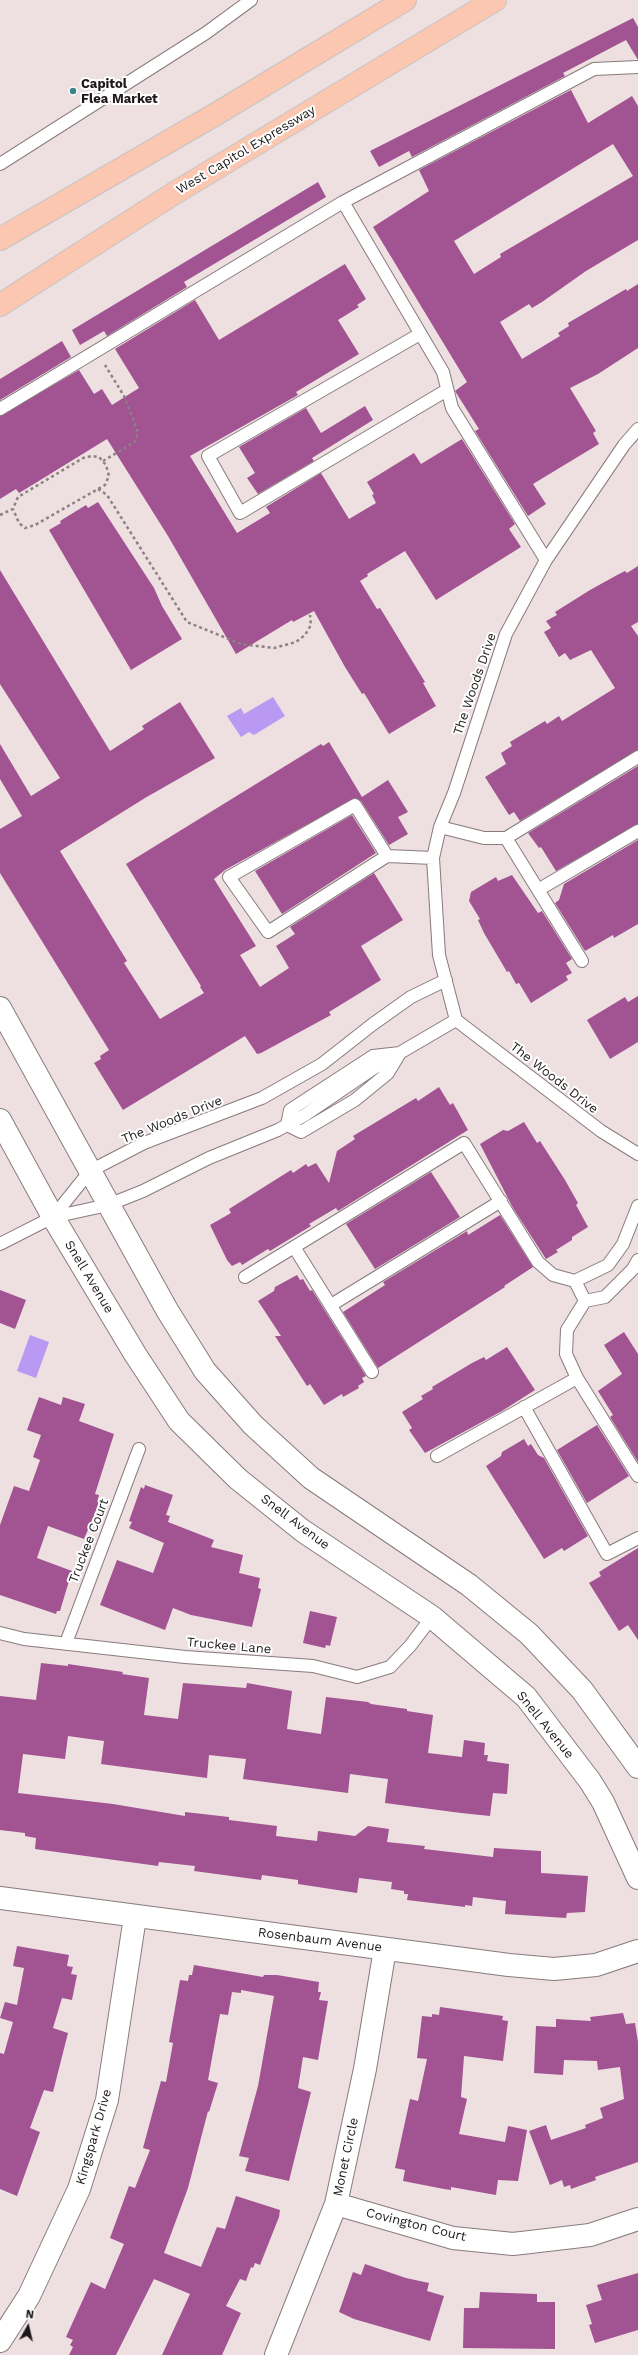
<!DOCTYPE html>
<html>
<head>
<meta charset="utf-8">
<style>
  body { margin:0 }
  #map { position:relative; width:638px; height:2355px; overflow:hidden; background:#eedfe1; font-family:"Work Sans",sans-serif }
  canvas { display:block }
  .north { position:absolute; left:8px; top:2307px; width:40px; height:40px; -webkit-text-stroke:3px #fff; paint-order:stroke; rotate:8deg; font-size:11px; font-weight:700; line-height:16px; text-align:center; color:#1d1819 }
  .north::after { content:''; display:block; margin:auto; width:14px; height:18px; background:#1d1819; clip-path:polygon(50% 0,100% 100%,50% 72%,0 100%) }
</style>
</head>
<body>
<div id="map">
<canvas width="638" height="2355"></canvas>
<div class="north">N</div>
</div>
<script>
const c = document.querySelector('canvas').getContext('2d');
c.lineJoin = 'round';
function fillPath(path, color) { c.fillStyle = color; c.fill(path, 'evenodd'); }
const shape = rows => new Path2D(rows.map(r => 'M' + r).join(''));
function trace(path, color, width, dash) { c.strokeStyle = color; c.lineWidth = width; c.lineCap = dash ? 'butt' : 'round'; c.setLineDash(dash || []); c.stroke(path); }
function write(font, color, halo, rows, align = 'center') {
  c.font = font + ' "Work Sans",sans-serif'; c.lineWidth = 4; c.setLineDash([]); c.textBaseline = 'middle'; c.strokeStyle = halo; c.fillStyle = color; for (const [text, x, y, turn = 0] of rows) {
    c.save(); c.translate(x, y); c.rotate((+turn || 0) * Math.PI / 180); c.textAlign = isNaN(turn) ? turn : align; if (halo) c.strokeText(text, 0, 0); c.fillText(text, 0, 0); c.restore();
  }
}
fillPath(shape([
  [273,697,285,716,254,735,249,732,241,737,227,716,241,708,244,714],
  [30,1335,49,1342,36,1378,17,1371]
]), '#ba99f2');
fillPath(shape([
  [633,18,638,27,638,60,626,40,563,73,565,76,412,157,409,151,379,167,370,151],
  [571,90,588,123,632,96,638,106,638,240,586,271,542,302,532,308,529,304,500,322,522,359,560,336,558,333,569,326,568,323,626,289,627,291,638,284,638,348,598,374,570,388,596,431,593,433,599,444,533,484,546,504,528,516,475,431,479,429,455,391,467,382,373,227,429,191,419,170],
  [613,144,633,176,500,254,501,257,474,274,454,241],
  [318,182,326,197,184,282,187,287,107,336,104,331,80,345,72,330],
  [345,264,366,299,357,305,359,307,338,320,359,354,296,392,298,395,190,456,237,533,270,513,266,507,321,473,349,519,376,503,372,495,374,494,367,482,414,453,421,464,462,439,515,524,509,529,521,547,436,600,405,551,367,574,368,576,360,581,377,609,380,608,385,616,425,682,423,683,436,706,389,734,364,693,362,694,345,667,314,611,293,622,292,620,236,654,168,536,107,439,29,487,19,493,16,489,0,499,0,416,79,370,94,394,102,389,112,405,139,388,115,349,195,300,219,340],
  [62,341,71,357,0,400,0,379],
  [365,406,373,420,312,458,314,461,258,494,247,478,255,473,239,447,306,408,321,433],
  [98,502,154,588,162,606,182,639,131,670,49,530,61,523,60,521,86,505,88,508],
  [638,566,638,622,631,626,638,636,638,750,520,821,514,812,509,815,485,777,506,764,501,753,512,746,510,742,545,721,547,724,559,716,562,721,615,688,591,650,570,660,565,653,559,657,544,632,551,628,546,621,557,615,555,612,590,590,619,574,625,571,627,573],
  [0,570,110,751,144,729,142,726,180,702,215,758,145,798,60,851,127,961,124,963,160,1019,204,993,200,987,201,986,126,864,321,744,323,746,329,742,362,797,388,780,408,812,398,817,408,834,389,845,361,801,355,798,225,870,214,879,256,946,240,955,260,987,289,968,276,946,295,934,290,927,374,873,403,920,361,946,381,980,329,1012,331,1015,261,1053,257,1054,245,1036,123,1110,94,1063,101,1059,100,1056,109,1050,0,873,0,829,22,816,0,779,0,744,31,796,60,778,0,684],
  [638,766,638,824,556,871,541,847,539,848,528,833],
  [352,815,376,853,282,914,255,871],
  [638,840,638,924,614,938,613,935,585,951,555,903,559,900,564,884],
  [512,875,538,913,542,911,572,959,566,963,572,973,566,976,568,980,531,1003,519,983,516,984,509,971,507,972,484,933,478,920,480,919,469,901,471,892,496,877,498,881],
  [638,996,638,1042,610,1059,587,1020,625,997,628,1002],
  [439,1087,450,1105,453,1103,468,1130,338,1211,336,1208,309,1224,311,1226,270,1251,268,1249,242,1265,240,1262,232,1266,227,1260,210,1225,231,1213,229,1209,291,1170,293,1173,306,1164,308,1167,316,1163,329,1183,337,1151,355,1139,353,1136,416,1098,418,1101],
  [524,1122,537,1143,540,1141,565,1180,578,1203,576,1205,588,1227,572,1237,572,1240,556,1250,558,1252,546,1259,513,1208,480,1144,503,1130,508,1131],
  [431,1172,460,1217,375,1269,346,1224],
  [500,1215,533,1267,504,1286,505,1287,378,1368,343,1312,385,1285,383,1282,467,1231,468,1235],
  [297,1275,300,1280,303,1279,310,1291,312,1290,366,1376,362,1378,364,1382,358,1386,359,1388,343,1397,342,1394,324,1405,310,1384,307,1386,275,1336,281,1336,258,1301,274,1291,275,1287],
  [0,1290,26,1300,15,1329,0,1323],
  [624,1332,638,1354,638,1462,610,1417,613,1415,598,1391,622,1374,604,1345],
  [507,1347,535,1390,502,1411,425,1453,409,1430,412,1428,402,1412,423,1399,421,1396,433,1389,432,1387,472,1363,484,1357,486,1360],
  [39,1397,61,1405,63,1397,85,1404,79,1421,114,1434,95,1494,99,1495,98,1499,101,1499,84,1539,48,1526,37,1558,72,1571,60,1611,57,1611,56,1614,0,1595,0,1525,14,1486,29,1491,40,1460,33,1457,41,1435,27,1430],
  [597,1425,629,1476,587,1503,557,1450],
  [524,1439,528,1446,531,1444,538,1455,544,1458,588,1536,564,1551,562,1548,544,1559,486,1466,501,1456,502,1452],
  [145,1485,173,1495,166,1515,170,1516,168,1522,214,1540,211,1547,243,1555,239,1573,260,1578,258,1588,261,1589,252,1627,191,1615,173,1608,165,1630,100,1605,117,1560,153,1573,164,1543,129,1528,132,1522,129,1521,141,1487,144,1489],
  [638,1548,638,1640,628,1625,619,1631,589,1583,601,1576,599,1572],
  [310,1611,337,1617,330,1646,326,1645,325,1648,303,1643],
  [41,1663,68,1666,68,1664,123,1672,122,1674,149,1678,144,1715,178,1719,183,1683,246,1688,247,1683,292,1691,287,1729,321,1734,326,1697,368,1702,371,1704,407,1709,407,1711,433,1715,428,1753,462,1757,464,1740,485,1743,484,1755,488,1755,487,1761,509,1764,507,1794,493,1793,490,1816,461,1813,385,1803,388,1779,350,1774,348,1793,243,1779,246,1759,209,1755,207,1778,101,1764,104,1741,68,1736,65,1759,23,1754,18,1793,113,1804,185,1816,185,1812,229,1817,229,1820,277,1826,276,1836,317,1841,318,1831,355,1836,368,1826,389,1829,387,1842,425,1846,424,1849,493,1857,494,1848,541,1851,541,1873,588,1876,585,1912,567,1913,566,1918,505,1914,506,1901,473,1897,472,1906,465,1905,465,1907,407,1900,408,1894,404,1894,404,1891,391,1889,392,1882,359,1878,357,1893,298,1884,298,1880,262,1875,261,1880,194,1871,195,1866,159,1862,158,1866,35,1849,36,1838,25,1836,25,1833,0,1830,0,1696,36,1700],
  [17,1946,69,1955,67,1966,73,1967,71,1974,77,1975,72,2000,62,1998,53,2028,68,2033,53,2092,44,2090,30,2128,40,2132,17,2196,0,2189,0,2053,4,2054,13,2022,0,2018,5,2002,17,2005,24,1968,13,1966],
  [194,1965,263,1977,264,1975,277,1975,319,1982,318,1992,321,1992,319,2000,328,2001,318,2060,303,2057,298,2088,311,2092,289,2181,245,2171,249,2158,239,2156,258,2086,274,1996,241,1990,241,1993,232,1992,228,2015,220,2014,208,2080,218,2083,209,2112,208,2111,188,2188,164,2253,201,2267,217,2227,225,2229,236,2196,280,2210,279,2217,260,2265,255,2263,253,2268,251,2267,246,2281,240,2279,226,2306,241,2313,222,2355,162,2355,190,2294,154,2279,116,2355,69,2355,73,2347,70,2345,73,2340,66,2337,91,2282,105,2289,124,2244,110,2238,129,2186,135,2188,150,2150,143,2148,161,2081,166,2082,173,2043,169,2042,180,1980,188,1981,189,1975,192,1975],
  [440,2007,503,2016,502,2020,508,2021,503,2061,464,2056,461,2097,467,2099,459,2134,505,2142,508,2126,527,2130,518,2181,498,2180,496,2195,451,2187,451,2190,444,2189,403,2181,405,2170,395,2168,410,2099,418,2101,427,2059,417,2058,422,2016,432,2017,432,2014,439,2015],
  [623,2013,626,2024,635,2023,638,2042,638,2162,595,2177,596,2180,571,2189,570,2185,564,2187,562,2180,550,2185,529,2131,546,2125,551,2140,586,2128,585,2125,603,2118,600,2108,624,2099,620,2067,598,2070,597,2061,564,2060,563,2075,534,2073,536,2026,556,2027,556,2019,591,2021,590,2017],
  [365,2264,406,2278,429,2283,427,2291,444,2296,430,2341,354,2319,339,2312,353,2272,361,2275],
  [638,2273,638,2330,595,2343,589,2325,592,2324,586,2305,602,2300,597,2285],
  [480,2292,537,2294,537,2302,555,2302,555,2349,463,2348,464,2308,479,2308]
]), '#a15392');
const lane = shape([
  [0,164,206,33,251,0],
  [343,202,443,372,452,408,546,560],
  [420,334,208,456,240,513,447,390],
  [0,409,343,202,594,69,638,67],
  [638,429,624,445,546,560,506,634,454,793,440,827,433,858,439,955,456,1020,601,1131,638,1154],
  [440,827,484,838,506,838,638,757],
  [506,838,582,961],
  [387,856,268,932,229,877,355,805,387,856,433,858],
  [538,890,638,831],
  [400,1053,388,1073,355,1100,301,1132,287,1125,290,1110,373,1056,400,1053],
  [53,1217,90,1171,144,1143,262,1098,322,1064,373,1024,411,997,446,980],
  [0,1244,53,1217,108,1205,143,1191,209,1158,278,1130,305,1115,374,1068,456,1020],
  [294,1247,372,1372],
  [638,1260,633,1269,605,1297,585,1301,567,1330,566,1354,577,1378,638,1476],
  [245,1277,464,1143,538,1262,553,1275,575,1281,585,1301],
  [575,1281,608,1265,623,1244,638,1206],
  [331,1305,501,1201],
  [524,1407,607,1554,638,1538],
  [437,1456,577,1378],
  [0,1633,24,1639,185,1657,313,1666,357,1677,390,1667,410,1646,432,1617],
  [66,1643,139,1449]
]);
const street = shape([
  [0,1898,509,1965,554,1969,596,1965,638,1951],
  [336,2204,453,2238,513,2244,590,2235,638,2219],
  [0,2341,29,2296,79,2189,107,2100,135,1917],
  [276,2355,336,2204,365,2069,385,1949]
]);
const secondary = shape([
  [0,1008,167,1310,205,1371,253,1425,311,1478,469,1585,529,1634,582,1690,638,1767],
  [0,1120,53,1217,135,1354,179,1421,238,1479,303,1531,432,1617,526,1697,590,1781,603,1802,638,1878]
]);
const highway = shape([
  [0,239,216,114,405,0],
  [0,305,173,194,495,0]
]);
trace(lane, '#887b7d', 14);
trace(street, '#887b7d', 24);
trace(secondary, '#887b7d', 24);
trace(highway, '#c4c3c3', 24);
trace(shape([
  [103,461,135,442,138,432,124,396,105,365],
  [98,489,107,495,187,622,241,644,274,648,296,642,305,635,311,625,310,615],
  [0,515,13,509,18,497,83,458,92,456,99,457,106,465,109,476,105,485,35,525,25,528,19,523,13,509]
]), '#8c8183', 2.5, [3, 3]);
trace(lane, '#fff', 12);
trace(street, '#fff', 22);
trace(secondary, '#fff', 22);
trace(highway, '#fbc7b1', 22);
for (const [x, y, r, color] of [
  [73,91,4,"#3c8486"]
]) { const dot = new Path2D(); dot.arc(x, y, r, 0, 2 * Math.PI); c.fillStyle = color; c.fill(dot); trace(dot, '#fff', 1.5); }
write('bold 13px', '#1d1819', '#fff', [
  ["Capitol",81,84],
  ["Flea Market",81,99]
], 'left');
write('13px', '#1d1819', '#fff', [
  ["West Capitol Expressway",246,150,-31],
  ["The Woods Drive",475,684,-71],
  ["The Woods Drive",554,1078,38],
  ["The Woods Drive",172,1120,-22],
  ["Snell Avenue",89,1277,59],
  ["Snell Avenue",295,1522,37],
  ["Truckee Court",89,1541,-69],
  ["Truckee Lane",229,1646,5],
  ["Snell Avenue",545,1725,51],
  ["Rosenbaum Avenue",320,1940,7],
  ["Kingspark Drive",94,2137,-74],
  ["Monet Circle",346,2157,-78],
  ["Covington Court",416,2225,14]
]);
</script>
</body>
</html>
